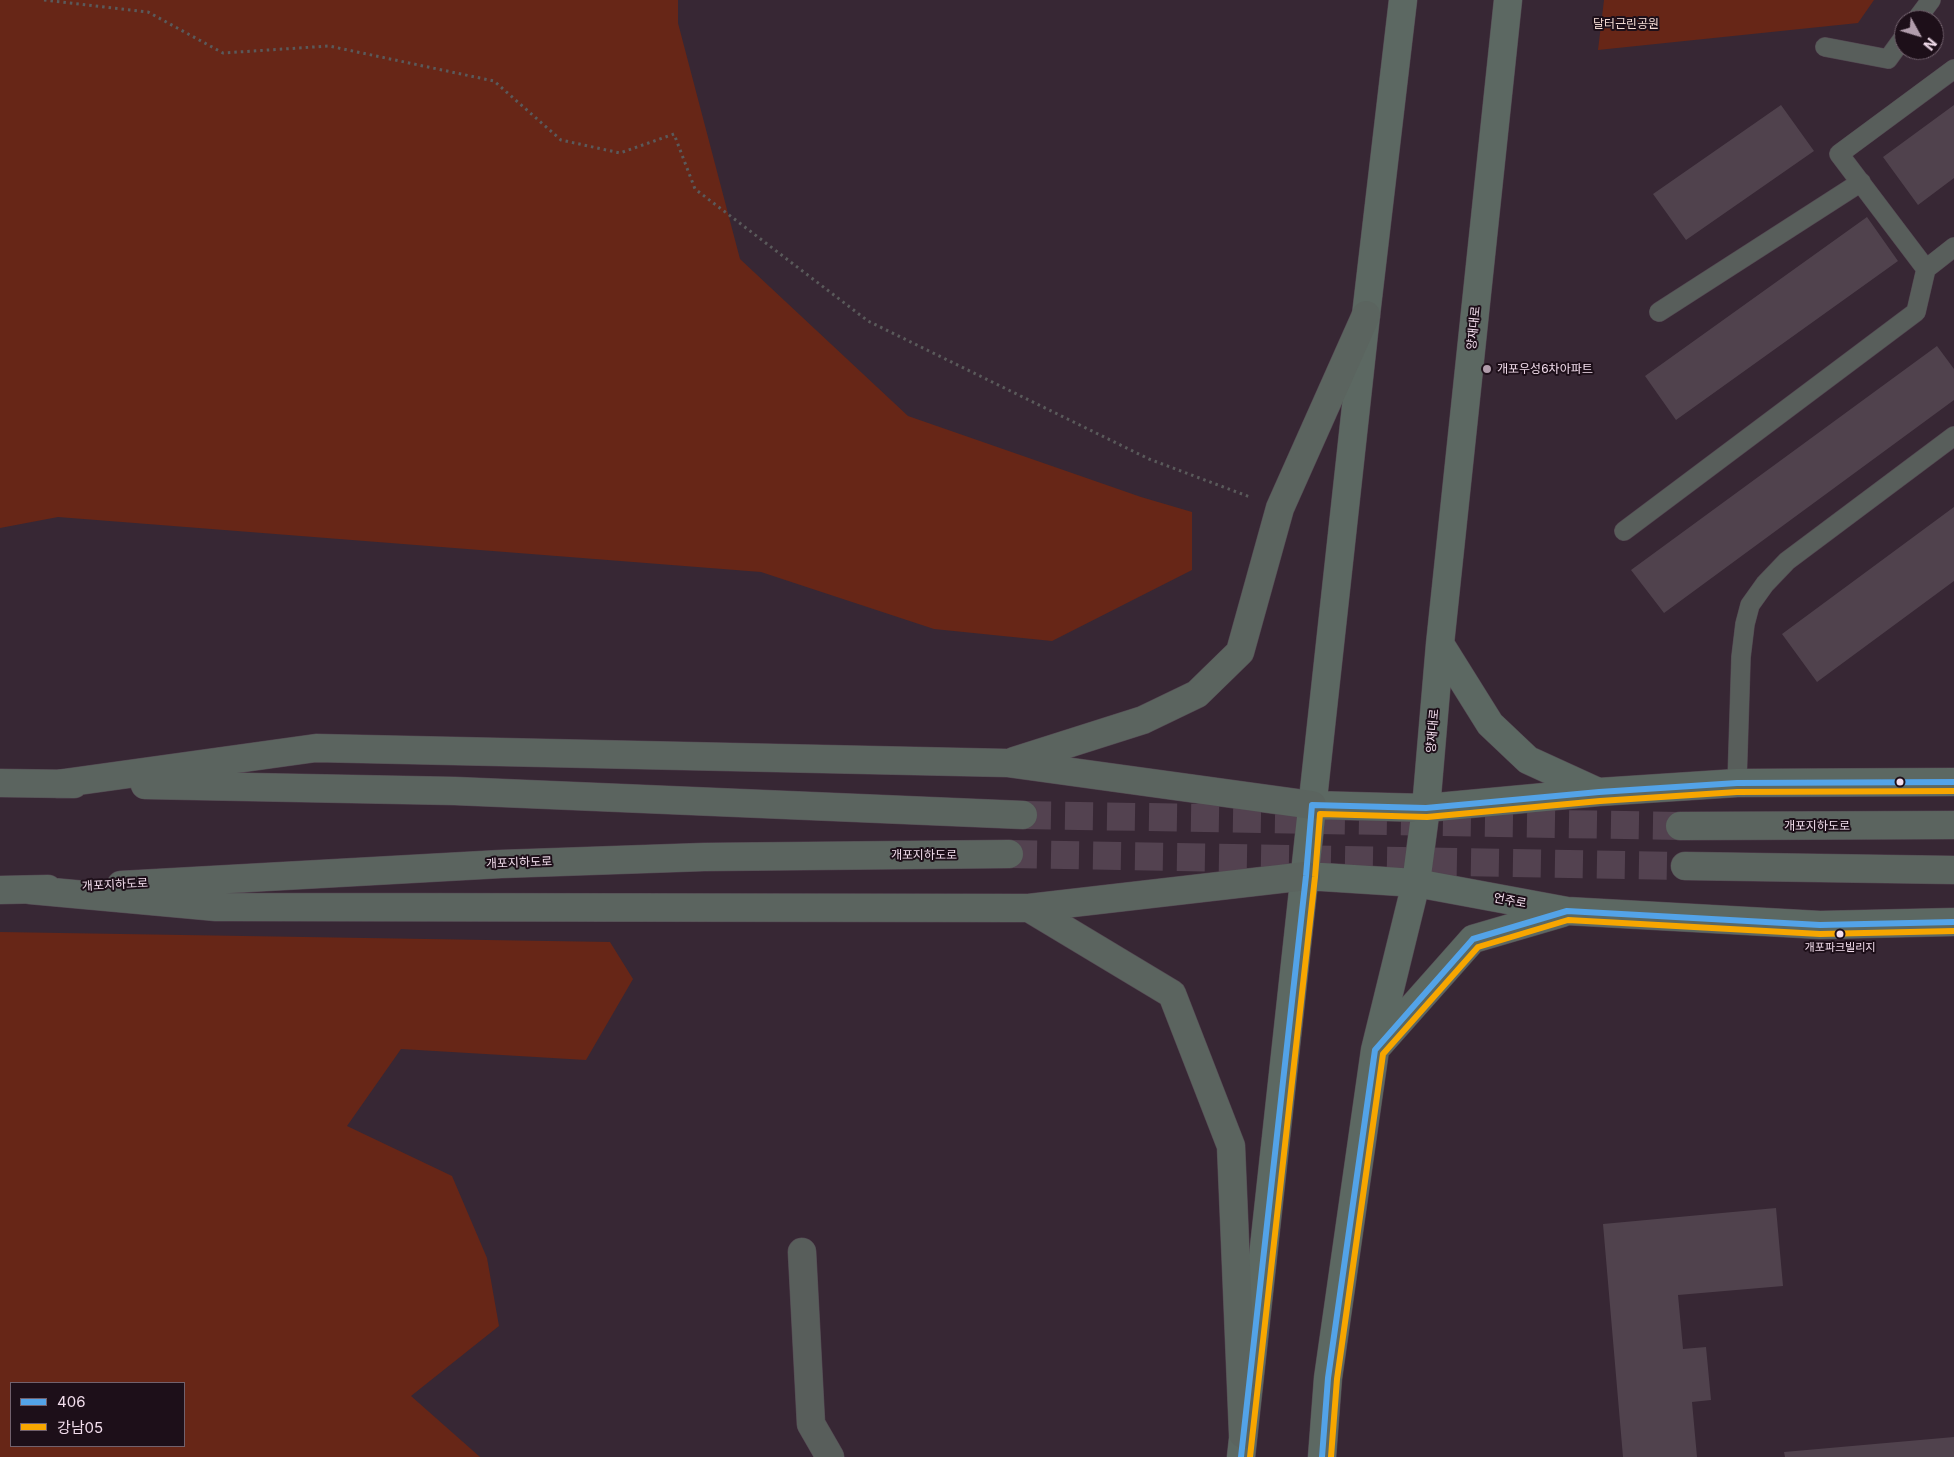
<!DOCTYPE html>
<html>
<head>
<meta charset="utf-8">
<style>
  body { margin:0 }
  #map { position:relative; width:1954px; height:1457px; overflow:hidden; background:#372734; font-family:Inter,"Noto Sans KR",sans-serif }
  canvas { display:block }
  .legend { position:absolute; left:10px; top:1382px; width:175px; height:65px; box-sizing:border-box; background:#1d0f19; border:1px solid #72616d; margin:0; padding:6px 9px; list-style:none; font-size:15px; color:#f2ddec }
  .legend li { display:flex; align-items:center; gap:10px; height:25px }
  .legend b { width:25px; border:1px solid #72616d }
  .north { position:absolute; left:1894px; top:10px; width:50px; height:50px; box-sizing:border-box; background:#1d0f19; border:1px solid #72616d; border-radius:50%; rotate:129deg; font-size:14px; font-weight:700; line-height:20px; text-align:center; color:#f2ddec }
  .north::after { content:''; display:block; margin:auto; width:18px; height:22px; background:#b19dac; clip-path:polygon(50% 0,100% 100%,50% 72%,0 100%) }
</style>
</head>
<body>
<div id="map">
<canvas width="1954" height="1457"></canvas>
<ul class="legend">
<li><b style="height:6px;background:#53a3e8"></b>406</li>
<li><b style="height:6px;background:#f7a600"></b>강남05</li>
</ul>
<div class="north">N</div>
</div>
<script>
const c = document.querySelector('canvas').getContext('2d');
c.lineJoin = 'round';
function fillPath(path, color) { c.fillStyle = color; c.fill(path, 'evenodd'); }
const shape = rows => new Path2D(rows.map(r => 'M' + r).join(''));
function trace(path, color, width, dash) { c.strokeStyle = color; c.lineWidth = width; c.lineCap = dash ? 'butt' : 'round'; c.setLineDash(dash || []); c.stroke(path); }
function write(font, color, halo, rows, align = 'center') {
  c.font = font + ' Inter,"Noto Sans KR",sans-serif'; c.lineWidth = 4; c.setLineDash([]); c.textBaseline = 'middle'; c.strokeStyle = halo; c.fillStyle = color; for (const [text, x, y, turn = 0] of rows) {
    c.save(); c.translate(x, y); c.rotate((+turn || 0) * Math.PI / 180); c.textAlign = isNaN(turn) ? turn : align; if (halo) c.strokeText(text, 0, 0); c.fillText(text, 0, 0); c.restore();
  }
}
fillPath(shape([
  [0,0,678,0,678,23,740,259,908,416,1141,497,1192,512,1192,570,1052,641,934,629,761,572,58,517,0,528],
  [1604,0,1874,0,1858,23,1598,50],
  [0,932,610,942,633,979,586,1060,401,1049,347,1126,452,1176,487,1258,499,1326,411,1396,480,1457,0,1457],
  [184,1383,184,1446,11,1446,11,1383]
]), '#672617');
fillPath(shape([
  [1781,105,1814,151,1686,240,1653,194],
  [1954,105,1954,178,1918,205,1883,157],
  [1867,217,1898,261,1676,420,1645,376],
  [1937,346,1954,369,1954,400,1664,613,1631,570],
  [1954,507,1954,581,1817,682,1782,634],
  [1776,1208,1783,1286,1678,1295,1683,1349,1706,1347,1711,1400,1692,1402,1697,1457,1623,1457,1603,1224],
  [1954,1437,1954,1457,1785,1457,1784,1452]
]), '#50424d');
trace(shape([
  [1023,815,1680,826],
  [1009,854,1685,866]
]), '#534250', 28, [28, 14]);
const lane = shape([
  [1916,20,1931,0],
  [1825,47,1888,59,1904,37],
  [1926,269,1954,247],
  [1659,312,1861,182],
  [1624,531,1916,312,1926,269,1839,154,1954,69],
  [1737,783,1741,657,1745,624,1750,605,1765,584,1787,561,1954,436]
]);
const street = shape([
  [802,1252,811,1424,830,1457]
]);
const primary = shape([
  [1440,644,1490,724,1528,760,1598,792],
  [1312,805,1426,808,1599,792,1737,783,1954,782],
  [1306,876,1416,883,1567,911,1820,925,1954,922],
  [1379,1045,1473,939,1562,913],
  [1241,1457,1366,315,1403,0],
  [1322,1457,1328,1378,1375,1050,1416,883,1426,808,1440,644,1508,0]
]);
const highway = shape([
  [1014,761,1143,720,1197,694,1240,652,1280,508,1366,315],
  [0,783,74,784],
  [57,784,316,748,1007,763,1312,805],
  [145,785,455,791,1023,815],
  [1680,826,1954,825],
  [1685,866,1954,870],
  [121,885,501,864,704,857,1009,854],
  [0,890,48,889],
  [30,890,216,907,1029,908,1306,876],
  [1029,908,1172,994,1231,1146,1243,1434]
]);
trace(lane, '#534651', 20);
trace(street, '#534651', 29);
trace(primary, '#534651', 29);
trace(highway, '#534651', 29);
trace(shape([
  [44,0,148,12,223,53,329,46,494,81,561,140,620,153,674,134,695,189,868,321,1149,459,1250,497]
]), '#5a5a5b', 3, [2.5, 4]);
trace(lane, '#585e5b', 19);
trace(street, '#585e5b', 28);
trace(primary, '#5c6862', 28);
trace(highway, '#5b645f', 28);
trace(shape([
  [1241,1457,1306,876,1312,805,1426,808,1599,792,1737,783,1954,782],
  [1322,1457,1328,1378,1375,1050,1473,939,1567,911,1820,925,1954,922]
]), '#53a3e8', 6);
trace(shape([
  [1250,1457,1315,877,1320,814,1427,817,1600,801,1737,792,1954,791],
  [1331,1457,1337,1379,1383,1054,1478,947,1568,920,1820,934,1954,931]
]), '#f7a600', 6);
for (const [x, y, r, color] of [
  [1487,369,5,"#b19dac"],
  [1900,782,4.5,"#f2ddec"],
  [1840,934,4.5,"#f2ddec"]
]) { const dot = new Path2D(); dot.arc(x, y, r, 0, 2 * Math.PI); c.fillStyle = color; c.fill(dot); trace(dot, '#1d0f19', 2); }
write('11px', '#f2ddec', '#1d0f19', [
  ["개포파크빌리지",1840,948]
]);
write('12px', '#f2d9d2', '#1d0f19', [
  ["달터근린공원",1626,24]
]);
write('12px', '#f2ddec', '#1d0f19', [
  ["양재대로",1474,328,-84],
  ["양재대로",1433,731,-85],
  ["개포지하도로",1817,826],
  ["개포지하도로",924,855],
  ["개포지하도로",519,863,-2],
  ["개포지하도로",115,885,-3],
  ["언주로",1510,901,11]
]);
write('12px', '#f2ddec', '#1d0f19', [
  ["개포우성6차아파트",1497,369]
], 'left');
</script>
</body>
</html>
